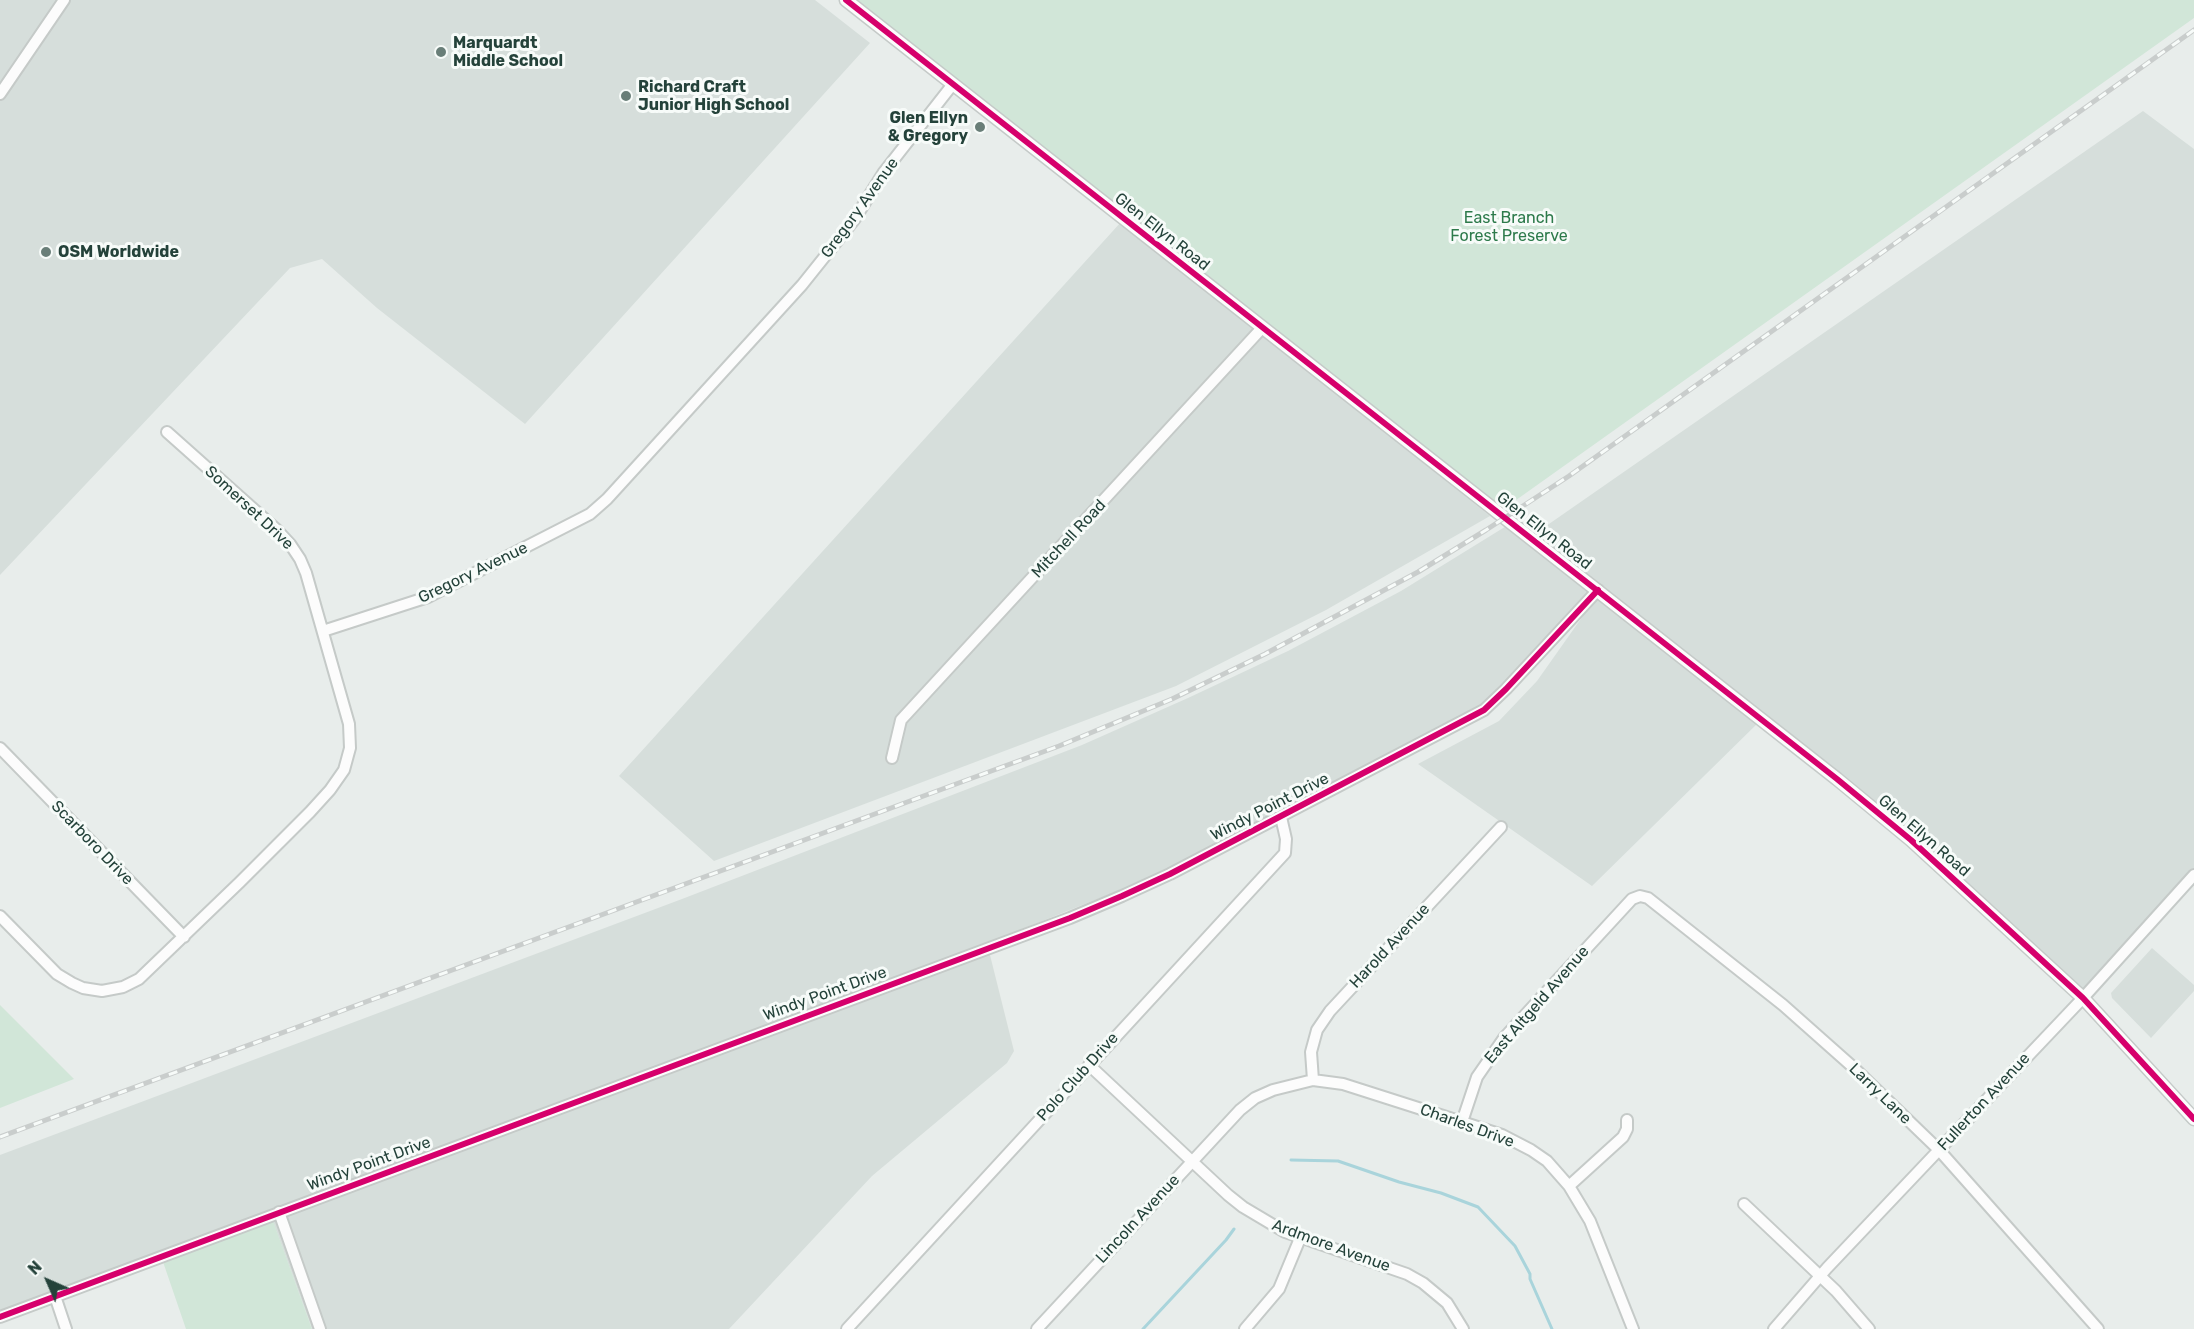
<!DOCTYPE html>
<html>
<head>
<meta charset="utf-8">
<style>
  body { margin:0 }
  #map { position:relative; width:2194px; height:1329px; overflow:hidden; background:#e8edeb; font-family:Rubik,sans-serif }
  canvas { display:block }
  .north { position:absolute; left:18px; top:1251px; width:60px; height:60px; -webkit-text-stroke:4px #f7fbf9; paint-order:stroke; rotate:315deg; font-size:16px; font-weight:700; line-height:24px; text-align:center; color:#24423a }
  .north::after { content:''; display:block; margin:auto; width:21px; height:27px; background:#24423a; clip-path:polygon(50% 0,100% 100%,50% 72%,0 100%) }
</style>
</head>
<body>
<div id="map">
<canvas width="2194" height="1329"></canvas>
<div class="north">N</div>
</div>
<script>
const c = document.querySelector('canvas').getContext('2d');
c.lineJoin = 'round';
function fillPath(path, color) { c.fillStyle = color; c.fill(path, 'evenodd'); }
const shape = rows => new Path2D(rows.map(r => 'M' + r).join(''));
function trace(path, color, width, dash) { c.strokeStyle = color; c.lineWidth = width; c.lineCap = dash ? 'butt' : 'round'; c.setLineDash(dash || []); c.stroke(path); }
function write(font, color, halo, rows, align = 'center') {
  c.font = font + ' Rubik,sans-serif'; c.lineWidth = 6; c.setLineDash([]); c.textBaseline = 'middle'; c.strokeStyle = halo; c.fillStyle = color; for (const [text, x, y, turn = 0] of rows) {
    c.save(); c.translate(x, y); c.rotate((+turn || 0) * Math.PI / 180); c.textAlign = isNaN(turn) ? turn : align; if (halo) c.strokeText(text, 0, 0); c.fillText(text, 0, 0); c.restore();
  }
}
fillPath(shape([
  [0,0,815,0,870,43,525,424,377,308,322,259,290,268,0,575],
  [2143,111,2194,149,2194,868,2083,991,1698,662,1536,533],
  [1121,222,1490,516,1326,610,1176,686,714,861,619,776],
  [1508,525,1591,590,1481,707,1170,870,987,943,1014,1051,1007,1063,872,1176,729,1329,312,1329,273,1222,265,1212,0,1312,0,1155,682,899,1082,745,1188,698,1288,651,1401,591],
  [1597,596,1759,722,1592,886,1418,764,1499,721,1537,681],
  [2152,948,2194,985,2194,991,2151,1038,2112,998,2111,993]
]), '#d6dedb');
fillPath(shape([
  [853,0,2194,0,2194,18,1502,510],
  [0,1005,74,1079,0,1108],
  [273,1221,312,1329,186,1329,161,1256]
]), '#d1e6d8');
trace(shape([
  [1291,1160,1338,1161,1399,1182,1441,1193,1478,1207,1515,1246,1530,1274,1530,1279,1552,1329],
  [1143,1329,1226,1240,1234,1229]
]), '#a9d4db', 3);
const minor = shape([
  [0,94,64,0],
  [323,631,428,597,590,514,607,499,802,285,854,220,884,172,953,84],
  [0,748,184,937],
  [892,758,901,720,1262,328],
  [0,916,57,974,72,983,83,988,102,991,123,987,139,979,240,882,310,812,330,790,344,770,350,748,349,724,306,573,300,559,290,544,277,530,167,432],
  [1089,1065,1228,1195,1243,1207,1285,1232,1407,1274,1423,1283,1447,1303,1463,1329],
  [1313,1080,1311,1052,1317,1030,1330,1011,1501,827],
  [1462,1122,1477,1077,1504,1038,1632,899,1640,896,1648,898,1783,1005,1854,1068,1939,1150,2098,1329],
  [1569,1186,1623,1137,1627,1129,1627,1120],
  [1744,1204,1836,1291,1869,1329],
  [279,1212,320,1329],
  [55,1296,66,1329],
  [0,1317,1070,918,1122,896,1170,874,1484,710,1506,689,1598,590],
  [847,1329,1285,853,1286,839,1281,817],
  [1037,1329,1240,1110,1255,1098,1273,1090,1313,1080,1343,1084,1462,1122,1502,1135,1531,1150,1547,1161,1569,1186,1590,1221,1633,1329],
  [1245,1329,1279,1289,1301,1236],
  [1774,1329,1827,1268,2083,998,2194,875]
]);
const tertiary = shape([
  [846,0,1837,779,1911,840,2083,998,2194,1119]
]);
trace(minor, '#c5cac8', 14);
trace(tertiary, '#c5cac8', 15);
trace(minor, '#fcfcfc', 10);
trace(tertiary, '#fcfcfc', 12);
const rail = shape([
  [0,1137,1059,746,1172,699,1265,654,1418,572,1486,530,1569,476,2194,30]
]);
trace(rail, '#c9cdcc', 5);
trace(rail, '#f7fbf9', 3, [9]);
trace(shape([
  [846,0,1837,779,1911,840,2083,998,2194,1119],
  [0,1317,1070,918,1122,896,1170,874,1484,710,1506,689,1598,590]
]), '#d6006c', 6);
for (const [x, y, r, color] of [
  [441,52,6,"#697e78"],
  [626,96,6,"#697e78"],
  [980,127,6,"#697e78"],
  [46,252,6,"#697e78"]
]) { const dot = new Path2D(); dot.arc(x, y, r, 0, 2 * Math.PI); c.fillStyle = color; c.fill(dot); trace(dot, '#f7fbf9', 2); }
write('bold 16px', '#24423a', '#f7fbf9', [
  ["Marquardt",453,43],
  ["Middle School",453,61],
  ["Richard Craft",638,87],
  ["Junior High School",638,105],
  ["Glen Ellyn",968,118,"right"],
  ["& Gregory",968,136,"right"],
  ["OSM Worldwide",58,252]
], 'left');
write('16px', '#24423a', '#f7fbf9', [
  ["Gregory Avenue",860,208,-54],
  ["Glen Ellyn Road",1162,232,38],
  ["Somerset Drive",249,508,43],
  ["Glen Ellyn Road",1544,531,38],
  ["Mitchell Road",1069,539,-47],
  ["Gregory Avenue",473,573,-26],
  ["Windy Point Drive",1270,807,-27],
  ["Glen Ellyn Road",1924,836,41],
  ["Scarboro Drive",92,843,46],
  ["Harold Avenue",1390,946,-47],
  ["Windy Point Drive",825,994,-20],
  ["East Altgeld Avenue",1537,1005,-49],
  ["Polo Club Drive",1078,1077,-48],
  ["Larry Lane",1880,1094,44],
  ["Fullerton Avenue",1984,1102,-47],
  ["Charles Drive",1467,1126,20],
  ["Windy Point Drive",369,1164,-20],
  ["Lincoln Avenue",1138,1219,-47],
  ["Ardmore Avenue",1331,1246,20]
]);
write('16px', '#2d7a4b', '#f7fbf9', [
  ["East Branch",1509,218],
  ["Forest Preserve",1509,236]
]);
</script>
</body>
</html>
